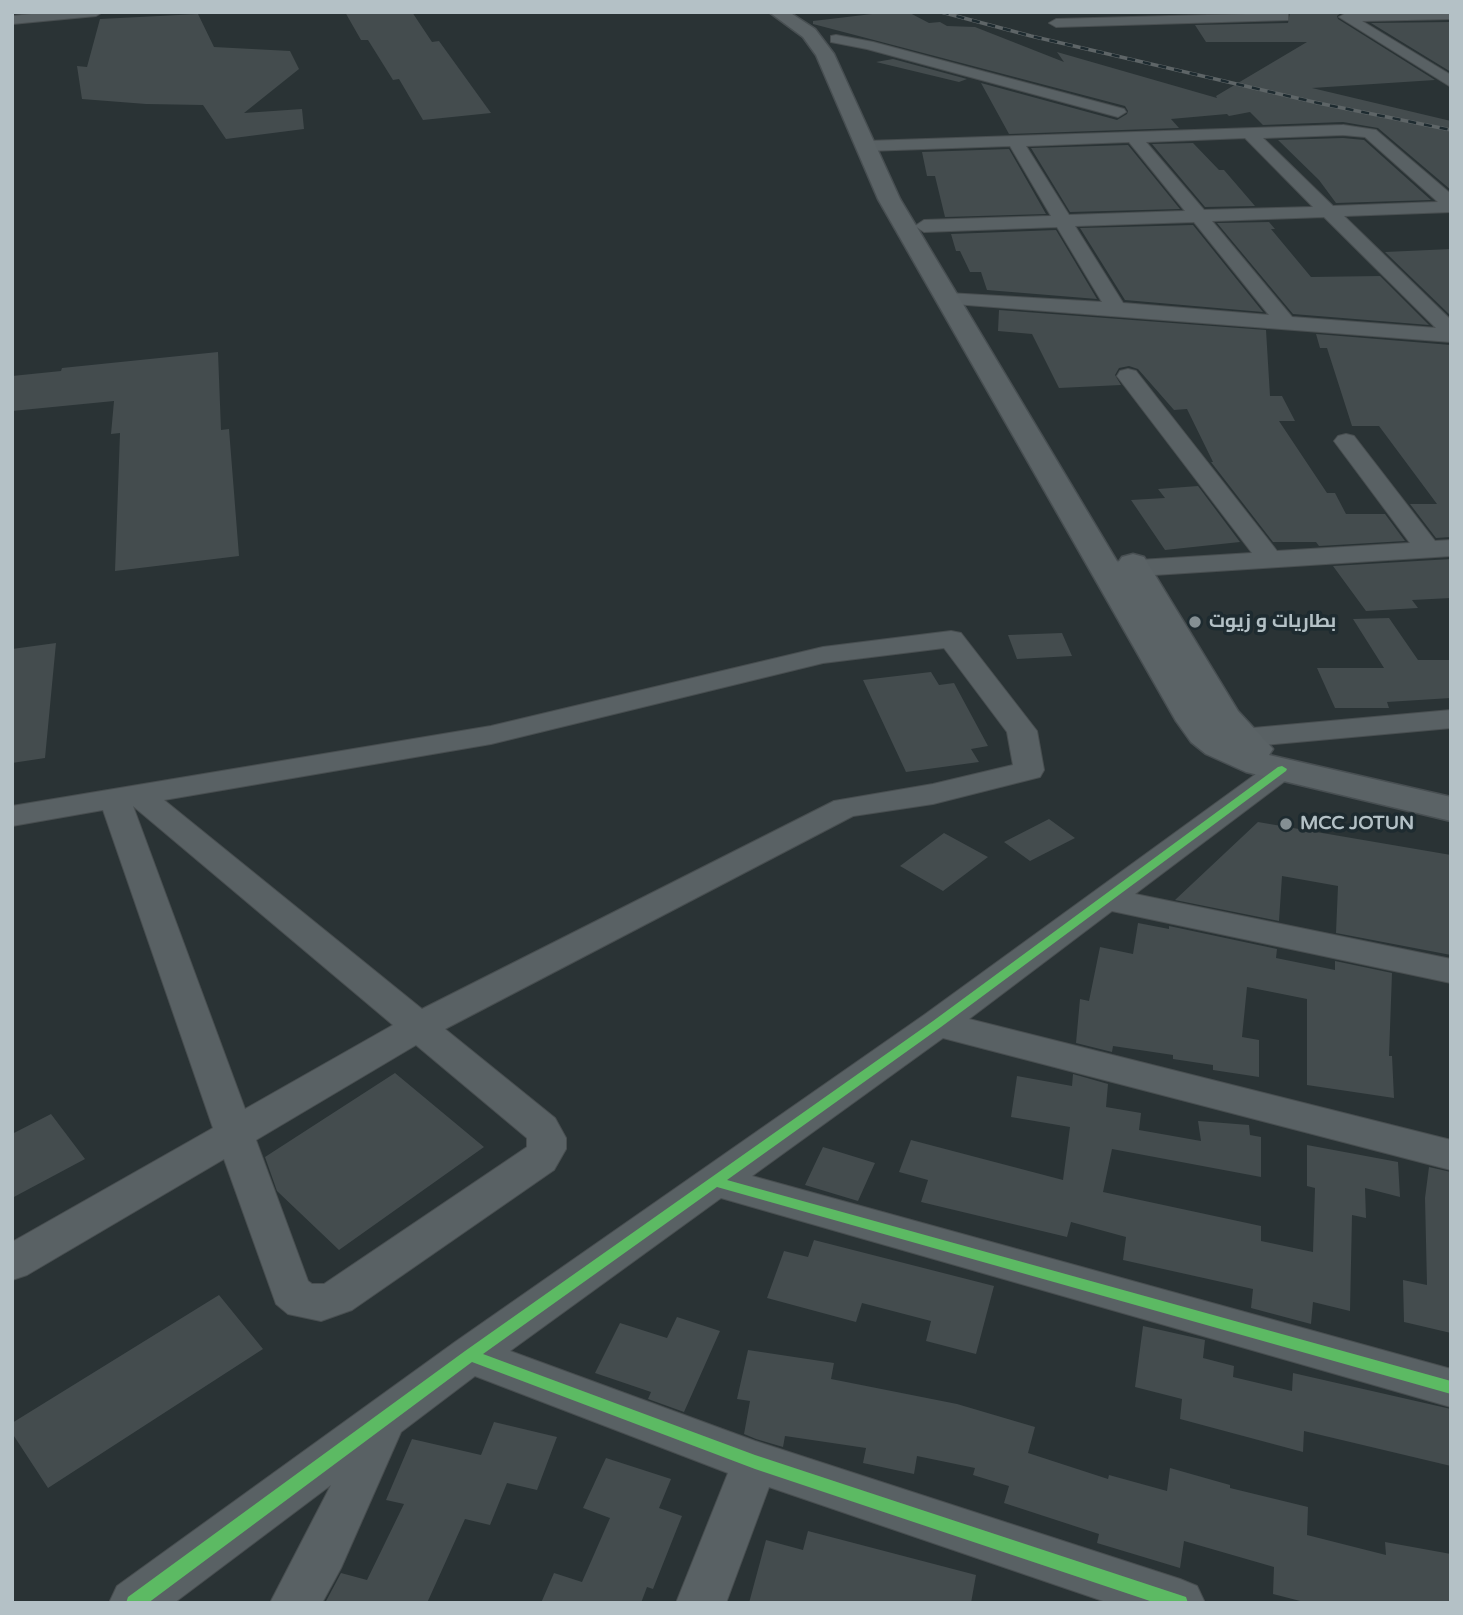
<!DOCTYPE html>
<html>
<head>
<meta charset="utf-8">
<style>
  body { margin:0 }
  #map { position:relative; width:1463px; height:1615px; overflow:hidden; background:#2a3335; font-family:"Varela Round",sans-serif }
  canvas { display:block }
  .frame { position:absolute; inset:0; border:14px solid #b4c1c6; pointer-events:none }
</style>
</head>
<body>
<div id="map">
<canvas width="1463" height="1615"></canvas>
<div class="frame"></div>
</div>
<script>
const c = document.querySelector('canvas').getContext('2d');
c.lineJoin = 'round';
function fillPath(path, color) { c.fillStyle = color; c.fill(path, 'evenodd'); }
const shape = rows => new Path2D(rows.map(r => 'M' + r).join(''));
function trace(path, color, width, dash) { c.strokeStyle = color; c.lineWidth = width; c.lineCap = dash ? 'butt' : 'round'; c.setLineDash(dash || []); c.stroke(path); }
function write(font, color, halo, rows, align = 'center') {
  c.font = font + ' "Varela Round",Cairo,sans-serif'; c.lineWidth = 7; c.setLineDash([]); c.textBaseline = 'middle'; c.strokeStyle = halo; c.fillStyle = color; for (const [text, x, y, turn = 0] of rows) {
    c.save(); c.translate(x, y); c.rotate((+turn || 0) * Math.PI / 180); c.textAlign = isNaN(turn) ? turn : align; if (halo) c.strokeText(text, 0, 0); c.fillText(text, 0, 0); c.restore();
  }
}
fillPath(shape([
  [345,12,412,12,432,42,439,41,491,113,423,120,399,79,393,80,368,40,361,40],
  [889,12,908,12,929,23,940,22,947,26,975,27,1064,62,1057,52,1217,98,1216,96,1307,42,1206,42,1195,25,1288,23,1290,12,1342,12,1337,16,1338,19,1435,80,1312,88,1451,121,1451,190,1378,128,1343,122,1263,125,1250,112,1229,116,1227,114,1171,119,1179,128,1009,134,981,83,1117,120,1127,114,1128,111,1125,106,813,24,813,21],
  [198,14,214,47,290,51,299,69,244,113,302,109,304,129,226,139,203,105,146,104,82,99,77,66,87,67,100,19],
  [1451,22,1451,72,1371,23],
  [893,59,967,79,959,82,876,62],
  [1343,138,1364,140,1431,200,1336,203,1319,180,1278,140],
  [1193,143,1219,170,1224,170,1255,206,1205,207,1152,144],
  [1128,145,1180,209,1070,212,1031,148],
  [1009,149,1046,214,945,217,935,176,927,176,922,152],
  [1269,222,1275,229,1271,229,1311,277,1380,276,1429,325,1293,314,1217,223],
  [1193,225,1263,312,1125,300,1080,228],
  [1056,230,1097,299,987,290,981,272,970,272,960,251,956,251,951,234],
  [1451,249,1451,316,1385,252],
  [999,310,1266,330,1270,396,1282,396,1295,421,1279,421,1327,493,1335,493,1346,514,1385,514,1405,541,1319,546,1316,542,1273,542,1211,462,1213,462,1187,409,1174,410,1138,369,1129,366,1119,368,1115,375,1121,385,1059,388,1032,334,998,331],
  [1316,334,1451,345,1451,537,1436,538,1410,504,1437,504,1379,426,1352,426,1327,348,1320,348],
  [218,352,221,430,229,429,239,556,115,571,120,433,111,434,114,401,12,411,12,376,61,371,62,368],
  [1198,486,1240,542,1165,550,1131,500,1165,498,1158,489],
  [1451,559,1451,598,1412,600,1418,608,1366,611,1333,566],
  [1389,618,1418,660,1451,660,1451,698,1387,702,1389,708,1335,708,1317,668,1384,668,1353,619],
  [1062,633,1072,656,1017,659,1008,635],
  [56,643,45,758,12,763,12,649],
  [931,672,939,685,954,683,988,746,971,749,979,762,906,772,863,680],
  [1049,819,1075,838,1030,861,1004,842],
  [1258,822,1451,855,1451,955,1336,933,1338,886,1282,876,1279,921,1175,900],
  [944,833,988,857,943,891,900,866],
  [1138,923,1169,929,1169,926,1277,949,1276,958,1335,970,1335,961,1392,973,1389,1056,1392,1056,1394,1098,1307,1085,1307,999,1247,987,1242,1037,1259,1040,1259,1077,1213,1070,1213,1065,1173,1059,1173,1055,1113,1046,1112,1052,1076,1043,1080,999,1089,1001,1100,947,1133,954],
  [395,1073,484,1147,339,1250,277,1191,265,1157],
  [1073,1074,1108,1084,1106,1107,1141,1113,1139,1130,1201,1141,1198,1121,1249,1125,1250,1135,1261,1137,1261,1177,1112,1149,1103,1192,1261,1226,1261,1241,1313,1252,1315,1188,1307,1186,1307,1145,1398,1162,1400,1197,1365,1188,1366,1218,1352,1215,1350,1311,1313,1302,1311,1324,1251,1308,1253,1289,1123,1260,1126,1237,1071,1222,1067,1237,921,1202,928,1180,899,1172,911,1140,1063,1180,1070,1127,1011,1117,1017,1076,1072,1086],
  [51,1114,85,1159,12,1198,12,1134],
  [823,1147,875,1163,858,1201,805,1185],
  [1429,1167,1451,1172,1451,1333,1404,1322,1403,1280,1427,1285,1425,1198],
  [814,1240,994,1286,976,1354,926,1341,931,1321,862,1303,856,1322,767,1298,784,1251,808,1257],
  [219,1295,263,1349,48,1488,12,1433,12,1423],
  [677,1317,720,1331,684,1412,648,1399,651,1392,595,1373,620,1323,667,1338],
  [1143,1326,1205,1340,1203,1358,1234,1366,1233,1377,1292,1391,1293,1373,1451,1409,1451,1466,1304,1431,1303,1452,1180,1419,1182,1399,1135,1387],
  [748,1350,834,1363,831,1379,957,1404,1035,1427,1028,1453,1108,1479,1109,1475,1167,1491,1170,1468,1230,1485,1230,1488,1308,1507,1307,1535,1386,1555,1385,1542,1451,1554,1451,1603,1308,1603,1273,1594,1274,1567,1184,1541,1180,1568,1097,1543,1099,1534,1004,1503,1009,1486,973,1475,975,1468,917,1456,914,1474,863,1463,866,1448,785,1436,783,1447,756,1439,744,1434,750,1401,737,1399],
  [494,1422,557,1437,537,1490,507,1483,490,1525,465,1519,427,1603,325,1603,341,1573,367,1580,404,1504,386,1500,412,1439,481,1455],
  [606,1458,671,1479,659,1508,682,1516,653,1589,647,1587,641,1603,541,1603,554,1573,582,1582,610,1518,583,1508],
  [808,1531,976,1575,971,1603,749,1603,766,1540,803,1550]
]), '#444c4e');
const minor = shape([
  [50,12,103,12,96,16,12,24,12,16,50,12],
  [1451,12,1451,19,1362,21,1451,75,1451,87,1339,17,1346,13,1451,12],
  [1283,13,1288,14,1288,20,1056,27,1049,23,1056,19,1283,13],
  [836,35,873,42,1124,109,1126,112,1118,117,867,49,831,42,831,36,836,35],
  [1343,125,1376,130,1451,194,1451,212,1344,216,1451,320,1451,342,941,303,938,299,941,295,948,293,1102,302,1057,227,924,232,915,226,924,220,1051,216,1010,146,867,151,859,146,867,141,1343,125],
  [1343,135,1365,137,1438,202,1333,206,1263,138,1343,135],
  [1245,138,1313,207,1204,210,1146,142,1245,138],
  [1129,142,1185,211,1069,215,1026,146,1129,142],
  [1324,217,1436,328,1292,317,1212,221,1324,217],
  [1194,222,1269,315,1123,303,1075,226,1194,222],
  [1128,369,1136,371,1277,551,1410,543,1334,441,1338,436,1346,434,1354,436,1435,541,1451,540,1451,556,1107,578,1098,576,1094,570,1098,564,1107,562,1252,553,1117,376,1120,371,1128,369],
  [951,631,961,633,1037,731,1044,770,1040,777,933,804,853,816,445,1029,555,1118,566,1138,566,1149,554,1170,352,1310,321,1321,288,1314,276,1304,224,1159,27,1275,12,1280,12,1242,213,1128,103,810,12,826,12,806,491,726,823,647,951,631],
  [944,648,1007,732,1013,765,933,784,834,801,422,1009,164,800,491,744,823,663,944,648],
  [133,806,393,1025,245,1109,133,806],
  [416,1045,527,1138,527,1147,324,1284,312,1284,308,1281,256,1140,416,1045],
  [1451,710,1451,728,1242,747,1231,744,1227,738,1231,732,1242,729,1451,710],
  [1282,760,1293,763,1297,769,1293,775,1135,894,1451,959,1451,983,1112,911,969,1019,1451,1140,1451,1170,943,1038,752,1176,1451,1369,1451,1407,721,1198,510,1351,755,1441,1180,1579,1197,1586,1205,1603,1109,1603,769,1487,726,1603,676,1603,728,1473,475,1376,401,1432,341,1568,322,1603,270,1603,331,1485,174,1603,109,1603,117,1586,455,1342,924,1015,1271,763,1282,760]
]);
const major = shape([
  [769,12,789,12,815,29,834,54,900,199,1118,563,1122,557,1133,554,1144,557,1238,711,1273,749,1269,755,1451,797,1451,821,1246,772,1206,754,1191,742,1176,721,878,199,816,55,803,37,769,12]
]);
trace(minor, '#484e50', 2);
trace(major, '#484f52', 3);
fillPath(minor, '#596164');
fillPath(major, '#5b6366');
const rail = shape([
  [941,12,1031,36,1318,103,1451,130]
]);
trace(rail, '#5e6567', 3.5);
trace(rail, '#1e2b30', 2.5, [8]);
fillPath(shape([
  [1282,766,1287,769,1286,771,941,1027,727,1180,1451,1381,1451,1394,717,1187,483,1354,755,1455,1180,1595,1186,1597,1188,1603,1156,1603,755,1469,472,1362,148,1603,126,1603,128,1597,465,1351,933,1021,1278,767,1282,766]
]), '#5cba63');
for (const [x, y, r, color] of [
  [1195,622,7,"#848f93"],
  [1286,824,7,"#848f93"]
]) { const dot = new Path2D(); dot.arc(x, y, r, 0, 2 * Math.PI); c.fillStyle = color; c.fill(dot); trace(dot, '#1e2b30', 2.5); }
write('bold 19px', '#b4c1c6', '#1e2b30', [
  ["بطاريات و زيوت",1209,622],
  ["MCC JOTUN",1300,824]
], 'left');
</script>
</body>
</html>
